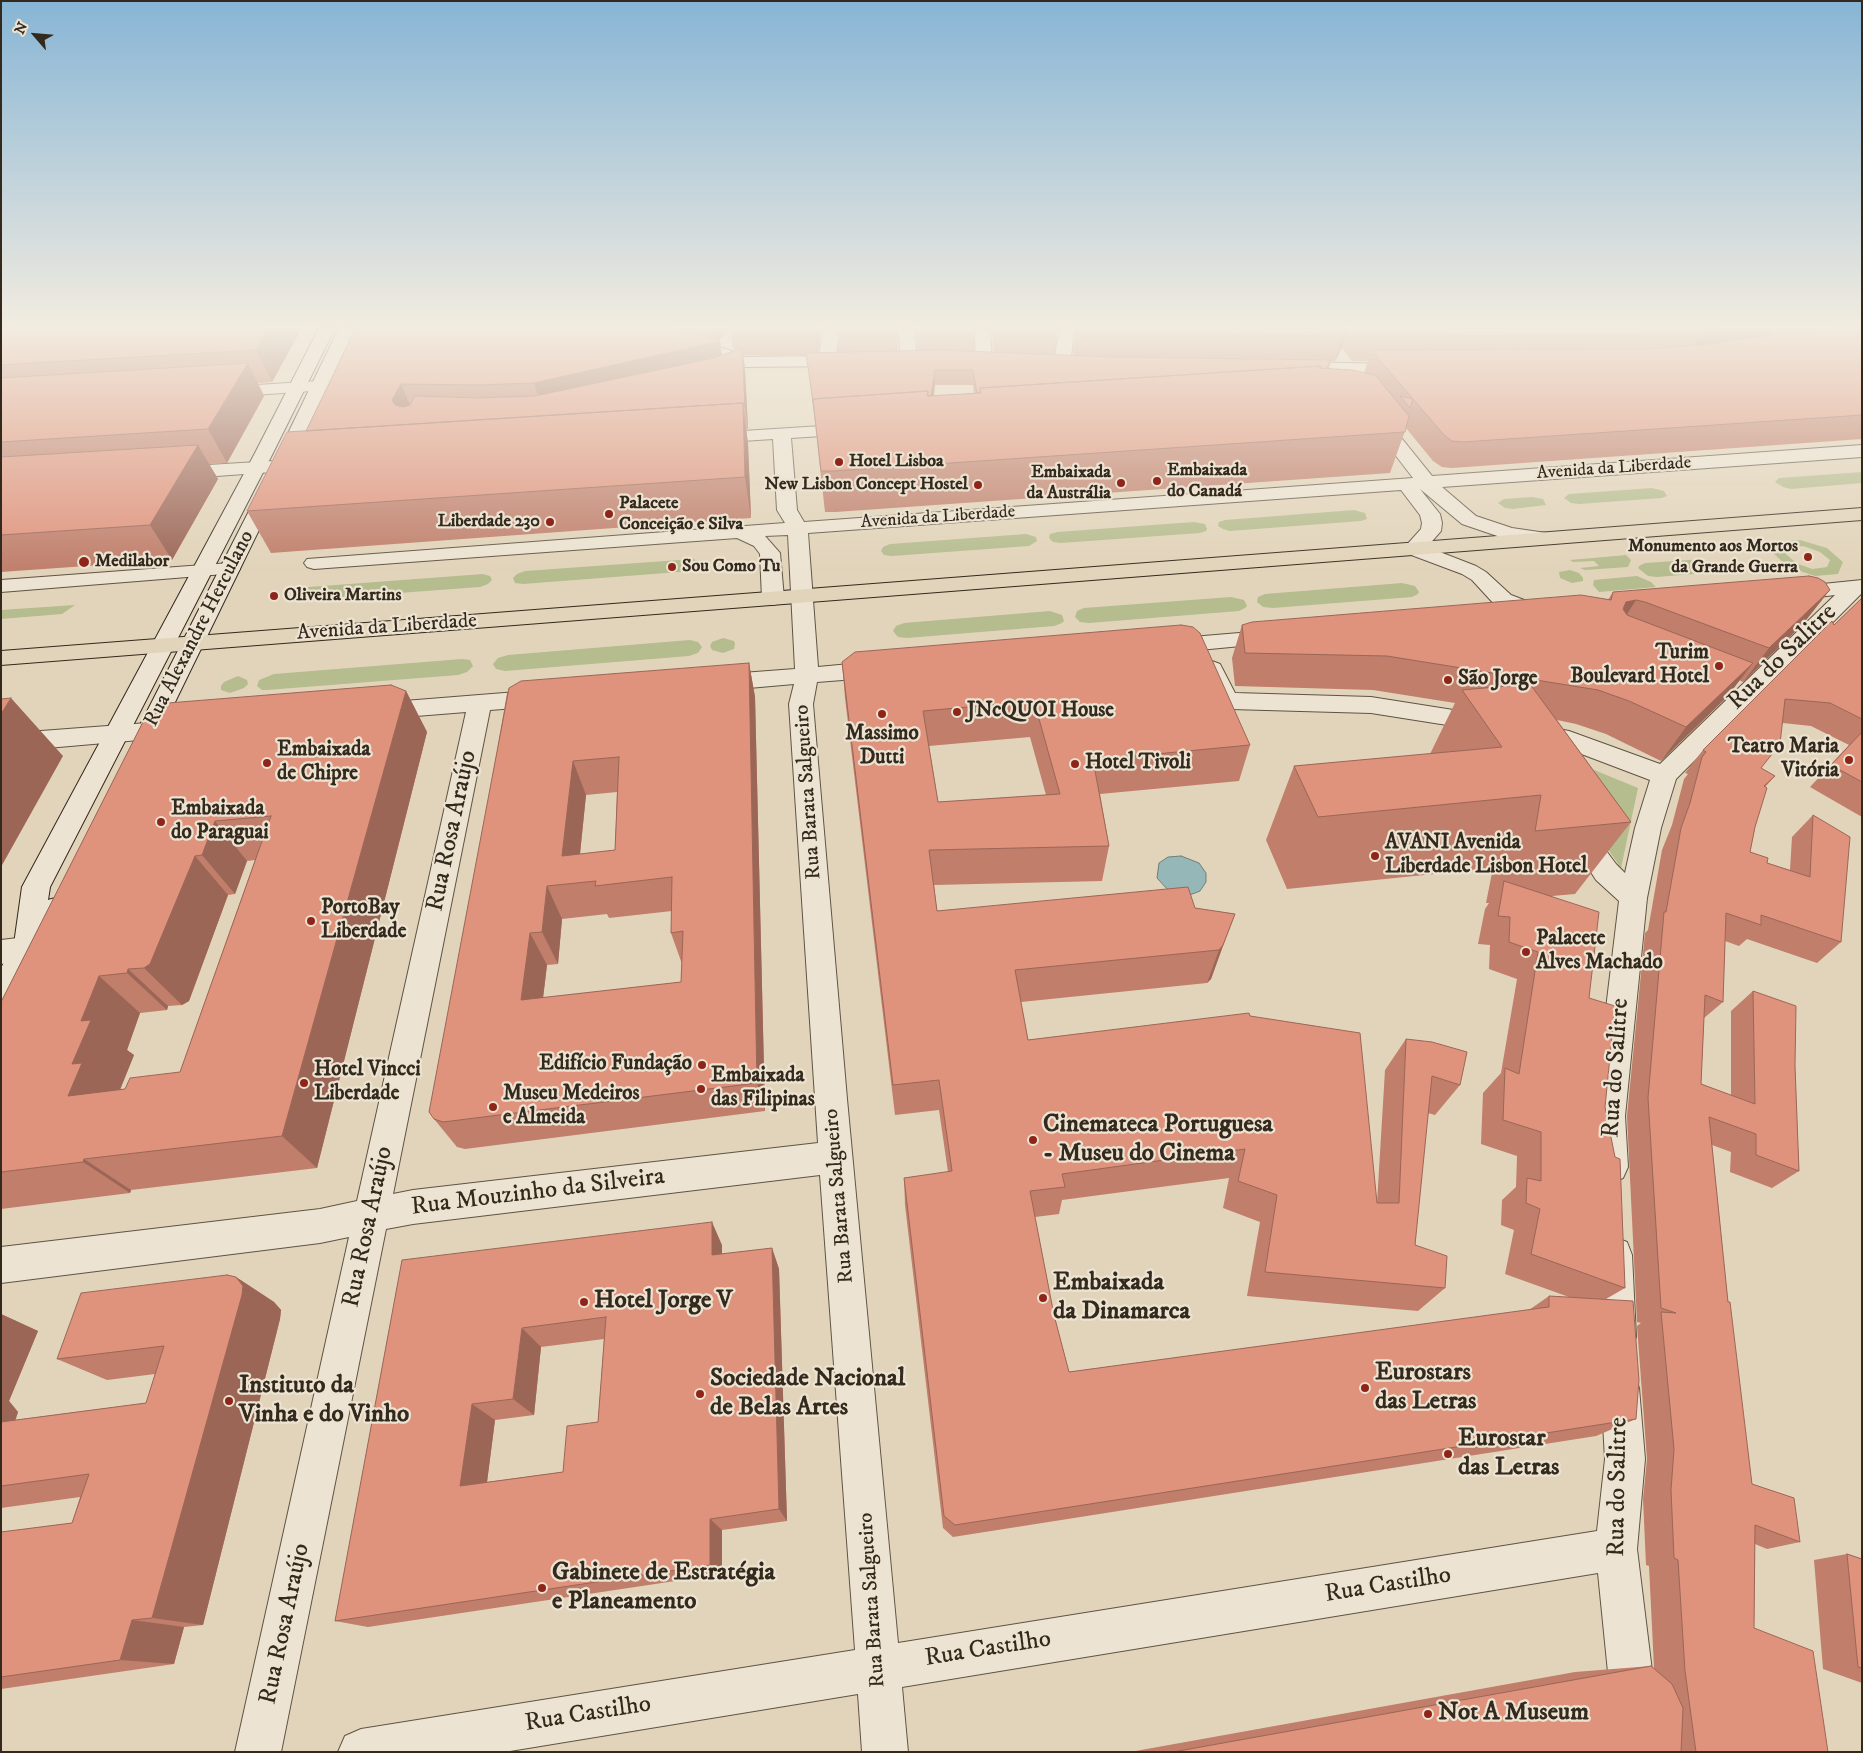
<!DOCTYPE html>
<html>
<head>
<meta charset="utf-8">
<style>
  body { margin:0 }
  #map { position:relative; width:1863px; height:1753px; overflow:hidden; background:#e2d4ba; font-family:"IM FELL DW Pica",serif }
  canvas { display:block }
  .frame { position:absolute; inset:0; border:2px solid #33291c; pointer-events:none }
  .north { position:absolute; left:10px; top:10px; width:50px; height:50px; -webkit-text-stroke:4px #ece3d2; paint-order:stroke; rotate:297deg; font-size:14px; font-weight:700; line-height:20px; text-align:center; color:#33291c }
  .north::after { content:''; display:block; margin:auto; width:18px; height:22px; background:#33291c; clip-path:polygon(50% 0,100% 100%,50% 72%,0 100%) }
</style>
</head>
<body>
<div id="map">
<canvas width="1863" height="1753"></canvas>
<div class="frame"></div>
<div class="north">N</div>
</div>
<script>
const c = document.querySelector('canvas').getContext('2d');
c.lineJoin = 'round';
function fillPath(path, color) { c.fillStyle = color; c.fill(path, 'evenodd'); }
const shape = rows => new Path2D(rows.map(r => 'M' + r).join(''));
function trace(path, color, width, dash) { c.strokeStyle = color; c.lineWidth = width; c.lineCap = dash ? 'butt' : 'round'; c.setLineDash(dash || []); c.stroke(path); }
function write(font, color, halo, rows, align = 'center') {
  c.font = font + ' "IM FELL DW Pica",serif'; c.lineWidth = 4.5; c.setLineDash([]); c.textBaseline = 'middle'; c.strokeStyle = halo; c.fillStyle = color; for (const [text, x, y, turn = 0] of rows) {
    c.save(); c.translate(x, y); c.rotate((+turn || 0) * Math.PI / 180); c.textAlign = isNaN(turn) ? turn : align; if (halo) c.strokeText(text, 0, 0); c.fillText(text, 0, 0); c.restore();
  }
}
fillPath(shape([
  [1862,472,1862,483,1791,489,1783,487,1775,482,1779,478],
  [1652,488,1664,491,1667,496,1662,498,1579,504,1571,503,1564,498,1569,494],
  [1532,497,1543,499,1546,505,1513,509,1505,508,1498,503,1504,499],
  [1354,510,1365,513,1367,519,1361,521,1230,531,1223,529,1218,526,1219,522,1225,520],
  [1194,522,1205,524,1207,529,1206,531,1200,533,1061,543,1053,542,1049,538,1050,534,1057,532],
  [1026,534,1036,537,1037,541,1029,546,892,556,884,555,881,551,883,547,890,544],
  [1800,540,1827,548,1843,562,1838,574,1815,576,1788,567,1773,553,1778,542],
  [1803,546,1820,552,1830,560,1827,567,1812,569,1796,563,1786,554,1789,548],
  [1626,555,1631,560,1628,567,1585,570,1580,568,1599,566,1594,561,1573,562,1570,560],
  [693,559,702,562,702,567,692,571,523,584,515,583,513,578,517,574,525,571],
  [1703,559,1717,572,1657,577,1648,576,1638,568,1639,566,1645,563],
  [1570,570,1579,573,1583,578,1583,581,1572,583,1560,578,1559,572],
  [483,574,490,576,492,580,488,584,480,587,304,600,296,597,298,592,309,587],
  [1637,576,1651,582,1656,587,1599,592,1593,585,1594,580],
  [1402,583,1415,586,1419,592,1418,594,1412,597,1273,608,1263,607,1257,602,1258,597,1265,594],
  [1231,597,1244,600,1247,606,1245,608,1239,611,1089,623,1080,622,1075,617,1077,611,1084,608],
  [75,605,62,614,1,619,1,610],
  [1050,611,1062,615,1064,621,1062,623,1054,626,907,638,898,637,893,631,896,626,904,623],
  [723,638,734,641,735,644,734,649,723,653,712,650,710,646,712,642],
  [690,640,698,642,702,647,698,653,689,656,505,671,496,669,493,664,498,658,508,655],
  [462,659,470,660,473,666,467,672,458,675,267,690,262,690,257,686,259,680,274,674],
  [238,676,247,680,248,684,244,688,230,693,221,690,221,686,224,682],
  [1546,760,1582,765,1638,788,1621,868]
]), '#b5bc8e');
const water = shape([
  [1181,856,1199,863,1206,873,1206,882,1200,891,1195,893,1189,895,1169,891,1157,878,1159,863,1168,857,1181,856]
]);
fillPath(water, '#96b7b8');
trace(water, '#6e7e7a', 1);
const street = shape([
  [631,328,655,328,729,350,746,357,819,356,823,328,839,328,836,356,851,357,853,361,851,365,845,366,743,367,717,356,633,331,631,328],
  [898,328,914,328,917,359,915,362,909,364,903,362,901,359,898,328],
  [974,328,990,328,992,359,990,362,984,364,978,362,976,359,974,328],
  [1059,328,1075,328,1070,363,1068,367,1062,368,1056,367,1054,363,1059,328],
  [1292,362,1402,364,1408,365,1410,369,1408,373,1402,374,1286,371,1284,367,1286,363,1292,362],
  [320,381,326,382,329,386,326,390,225,397,219,396,216,392,219,388,225,387,320,381],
  [1376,413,1382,414,1432,476,1862,445,1862,457,1442,487,1476,516,1512,528,1553,534,1556,538,1553,542,1546,544,1509,540,1462,524,1420,489,1440,514,1442,523,1441,531,1427,547,1476,566,1486,572,1511,595,1548,609,1551,614,1548,619,1540,621,1495,605,1472,580,1462,574,1406,553,1403,549,1421,529,1422,523,1420,515,1401,490,808,533,818,667,881,661,889,664,893,669,889,674,881,677,817,682,813,704,847,1099,898,1643,1597,1531,1605,1459,1601,1388,1606,1374,1620,1369,1634,1374,1639,1388,1645,1459,1637,1549,1662,1752,1616,1752,1598,1573,902,1687,908,1752,862,1752,858,1694,504,1752,338,1752,345,1736,361,1729,855,1650,820,1175,413,1224,386,1229,281,1752,235,1752,349,1237,320,1243,1,1283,1,1247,320,1209,357,1201,466,712,379,719,371,717,367,711,371,705,379,703,542,690,550,692,554,698,550,704,542,706,490,710,393,1194,413,1190,818,1143,789,704,794,684,715,691,707,688,703,683,707,678,715,675,795,669,788,535,765,536,780,553,784,598,781,603,773,605,765,603,762,598,760,554,754,546,737,538,314,569,307,567,304,563,307,559,785,523,777,510,773,439,711,443,705,442,702,438,705,434,711,433,853,424,859,425,862,429,859,433,853,434,791,438,797,510,804,522,1413,478,1367,418,1370,414,1376,413],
  [307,459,314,461,316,465,314,469,175,479,168,477,166,473,168,469,175,467,307,459],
  [230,563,237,565,240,569,237,573,1,592,1,580,230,563],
  [1862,580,1862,593,1676,779,1661,828,1647,898,1625,1116,1628,1167,1623,1178,1611,1183,1599,1178,1594,1167,1593,1116,1619,901,1596,880,1565,832,1569,825,1578,822,1587,825,1616,864,1625,873,1635,828,1650,780,1563,747,1526,738,1523,732,1526,726,1535,724,1569,731,1660,764,1835,595,1791,600,1783,598,1780,593,1783,588,1862,580],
  [1275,630,1283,632,1286,637,1283,642,1168,653,1160,651,1157,646,1160,641,1168,639,1275,630],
  [1212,661,1220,664,1235,693,1371,697,1485,715,1494,717,1497,723,1494,729,1485,731,1371,713,1231,709,1217,704,1200,669,1204,664,1212,661],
  [174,721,183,723,186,729,183,735,174,737,1,752,1,734,174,721],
  [26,937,36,941,41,949,36,957,26,961,1,964,1,940,26,937],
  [1614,1237,1627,1242,1632,1255,1636,1337,1630,1350,1617,1356,1604,1350,1598,1337,1596,1255,1601,1242,1614,1237]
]);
const secondary = shape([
  [319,328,335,328,273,453,50,887,48,900,55,898,65,901,69,909,36,957,12,1006,1,1010,1,968,14,944,22,887,255,453,319,328],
  [339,328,355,328,297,452,157,739,154,745,145,748,136,745,133,739,279,452,339,328]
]);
const primary = shape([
  [1862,508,1862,520,1,665,1,651,1862,508]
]);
trace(street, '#5f5444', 2);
trace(secondary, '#33291c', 2);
trace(primary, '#33291c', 2);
fillPath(street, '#ece3d2');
fillPath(secondary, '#ece3d2');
fillPath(primary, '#e2d4ba');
fillPath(shape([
  [1,328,302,328,272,382,258,383,264,396,227,463,209,464,218,479,172,560,1,572],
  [356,328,731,328,718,341,722,355,735,350,733,349,730,329,821,328,818,352,838,352,837,333,897,331,898,351,918,350,915,328,974,328,974,351,994,352,992,328,1057,328,1054,355,1073,355,1076,328,1862,328,1862,439,1452,468,1442,467,1433,461,1406,428,1390,473,836,512,825,512,815,424,807,355,768,356,746,355,743,354,745,369,748,429,746,429,748,444,751,518,271,553,247,511,306,431],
  [1774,331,1778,334,1772,335],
  [1342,348,1352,361,1368,361,1364,373,1329,369,1331,361,1335,361],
  [935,385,973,385,974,393,934,396],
  [1613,592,1803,624,1743,682,1739,680,1727,697,1661,761,1606,734,1576,724,1557,720,1631,822,1575,894,1552,896,1589,998,1605,1107,1625,1288,1606,1299,1636,1419,1596,1436,953,1537,943,1528,905,1205,904,1178,948,1172,939,1110,895,1115,845,698,842,662,1250,745,1239,781,1100,794,1109,846,1102,881,934,885,937,911,1195,908,1235,914,1211,979,1207,983,1021,1002,1028,1040,1250,1016,1377,1203,1385,1070,1406,1039,1460,1085,1435,1115,1428,1113,1415,1245,1445,1288,1418,1311,1247,1296,1260,1222,1223,1208,1229,1178,1062,1200,1059,1214,1035,1217,1054,1315,1069,1372,1529,1310,1549,1296,1569,1297,1505,1274,1514,1230,1501,1225,1502,1200,1516,1187,1517,1156,1481,1144,1483,1093,1501,1073,1517,979,1489,969,1490,945,1478,944,1485,909,1489,903,1486,903,1493,868,1287,889,1266,840,1294,766,1430,754,1455,703,1373,690,1235,686,1232,658,1242,625,1608,600],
  [1030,737,1046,795,938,802,929,746],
  [1862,598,1862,817,1810,787,1849,745,1811,726,1783,723,1761,768,1775,776,1766,786,1755,827,1750,852,1767,863,1790,870,1792,837,1813,815,1841,942,1817,963,1747,939,1739,946,1725,941,1723,1002,1704,1018,1701,1084,1731,1095,1731,1011,1753,991,1795,1066,1799,1171,1772,1188,1730,1172,1731,1152,1712,1145,1728,1302,1752,1484,1800,1542,1767,1549,1755,1544,1754,1628,1828,1752,1130,1752,1575,1672,1651,1666,1654,1668,1649,1566,1646,1565,1643,1499,1647,1459,1637,1326,1641,1323,1637,1322,1627,1116,1645,933,1648,930,1662,850,1672,825,1684,779,1688,774,1685,773,1703,750,1834,625],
  [749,663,755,697,765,1111,465,1149,457,1147,434,1119,507,693],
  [617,792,615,850,580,854,586,795],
  [672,911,671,933,682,964,681,982,543,998,547,965,558,964,562,919,607,914,609,918],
  [406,691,427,732,317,1168,131,1190,130,1193,1,1209,1,1002,148,712],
  [255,860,180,1072,125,1089,120,1090,134,1055,127,1050,140,1013,167,1010,168,1006,182,1005,189,1001,228,895,235,894,247,861],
  [722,1245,722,1254,772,1248,779,1269,787,1521,722,1530,722,1574,368,1627,335,1621,402,1260],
  [604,1339,598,1422,563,1472,487,1482,495,1420,534,1415,541,1347],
  [236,1277,274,1302,281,1310,280,1319,203,1625,184,1627,174,1664,1,1689,1,1532,72,1523,80,1497,1,1508,1,1314,38,1331,9,1401,18,1412,15,1420,146,1403,155,1374,107,1380,57,1359],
  [1847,1554,1862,1559,1862,1683,1823,1669,1814,1560]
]), '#c07e6b');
fillPath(shape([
  [269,328,302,328,272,382,256,350],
  [713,328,731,328,717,342,720,341,723,362,541,404,534,383,715,342],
  [817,328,821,328,817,355,816,334],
  [1056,328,1057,328,1053,356],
  [1347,328,1348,328,1342,348,1335,361,1342,336],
  [1727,328,1776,328,1766,344,1689,356,1702,331],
  [742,348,745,369,748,429,745,407],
  [248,363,264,396,227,463,208,429],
  [935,370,935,385,930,417,930,402],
  [401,384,410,405,400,421,392,400],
  [743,403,748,444,751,518,745,477],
  [198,445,218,479,172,560,150,525],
  [1830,590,1803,624,1743,682,1769,648],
  [1636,600,1615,633,1626,602],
  [749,663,755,697,765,1111,757,1083],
  [1753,663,1727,697,1661,761,1686,727],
  [406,691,427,732,317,1168,282,1136],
  [11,698,63,756,1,867,1,714],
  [573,761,586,795,577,883,562,856],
  [215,821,247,861,235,894,202,855],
  [195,856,228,895,189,1001,182,1005,144,968],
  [547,886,562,919,558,964,542,932],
  [530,933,547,965,539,1031,521,1000],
  [1223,945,1211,979,1207,983,1219,950],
  [128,969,168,1006,167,1010,127,973],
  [99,976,140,1013,127,1050,134,1055,119,1092,68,1096,72,1064,81,1021],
  [84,1159,131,1190,130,1193,83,1162],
  [712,1222,722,1245,722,1277,712,1255],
  [772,1248,779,1269,787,1521,779,1509],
  [236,1277,274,1302,281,1310,280,1319,203,1625,152,1618],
  [1,1314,38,1331,9,1401,18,1412,7,1447,1,1445],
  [522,1328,541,1347,534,1415,513,1399],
  [472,1404,495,1420,485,1498,460,1486],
  [710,1519,722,1530,722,1574,710,1565],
  [132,1620,184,1627,174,1664,120,1660]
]), '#9c6657');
const building = shape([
  [1,328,269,328,256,350,1,365,1,328],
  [356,328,678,328,720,341,534,383,478,385,401,384,392,400,395,405,403,407,410,405,415,396,478,398,535,396,714,358,742,348,745,407,743,407,743,403,306,431,356,328],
  [731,328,817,328,816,334,766,335,744,334,730,329,731,328],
  [837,328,897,328,897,331,837,333,837,328],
  [918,328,974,328,975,332,918,331,918,328],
  [994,328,1056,328,1055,335,995,332,994,328],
  [1076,328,1347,328,1342,336,1112,333,1076,332,1076,328],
  [1353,328,1727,328,1702,331,1646,335,1360,336,1353,328],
  [1834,328,1862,328,1862,415,1463,442,1452,441,1444,435,1413,399,1410,408,1400,396,1413,399,1371,350,1646,349,1703,345,1803,330,1834,328],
  [940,350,1111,357,1331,360,1326,369,1320,368,1321,366,980,388,980,393,977,393,973,370,935,370,931,396,928,396,928,391,813,399,814,409,806,353,940,350],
  [248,363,208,429,1,442,1,378,248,363],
  [1321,366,1319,368,1352,370,1375,375,1409,416,1405,432,833,471,821,471,813,399,928,391,927,396,981,393,980,388,1321,366],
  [743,403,745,477,247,511,287,432,743,403],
  [198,445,150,525,1,535,1,457,198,445],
  [1809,576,1818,578,1825,582,1830,590,1769,648,1645,602,1636,600,1626,602,1623,609,1627,615,1753,663,1686,727,1629,701,1598,690,1387,656,1245,653,1242,625,1252,622,1581,595,1611,600,1613,592,1809,576],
  [1862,598,1862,719,1830,703,1785,699,1780,744,1761,768,1775,776,1764,786,1767,788,1755,827,1750,852,1768,858,1767,863,1810,877,1813,815,1850,837,1841,942,1761,915,1761,925,1726,913,1723,1002,1705,995,1701,1084,1755,1104,1753,991,1796,1006,1795,1066,1799,1171,1756,1155,1756,1134,1709,1117,1728,1302,1730,1302,1752,1484,1794,1498,1800,1542,1755,1525,1754,1628,1813,1651,1828,1752,1696,1752,1685,1671,1678,1560,1674,1558,1671,1490,1674,1449,1661,1312,1676,1313,1661,1308,1648,1098,1664,912,1666,912,1681,828,1690,803,1702,757,1706,752,1703,750,1832,621,1834,625,1862,598],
  [1181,625,1193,627,1200,633,1250,745,1093,760,1109,846,929,850,937,911,1188,887,1195,908,1235,914,1223,945,1219,950,1015,970,1028,1040,1249,1013,1250,1016,1360,1033,1377,1203,1399,1203,1406,1039,1432,1042,1467,1052,1460,1085,1432,1076,1415,1245,1447,1256,1445,1288,1265,1272,1277,1195,1238,1181,1245,1149,1062,1174,1065,1187,1030,1191,1054,1315,1069,1372,1541,1308,1549,1307,1549,1296,1633,1301,1639,1380,1636,1419,955,1525,944,1516,904,1178,952,1171,939,1080,893,1085,842,662,855,652,1181,625],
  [1034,701,1060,794,938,802,923,711,1034,701],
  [749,663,757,1083,443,1122,434,1119,429,1112,509,688,521,681,749,663],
  [619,757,615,850,562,856,573,761,619,757],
  [672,877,671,933,683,931,681,982,521,1000,530,933,542,932,547,886,596,881,595,886,672,877],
  [1530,684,1631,822,1535,831,1541,795,1318,817,1294,766,1502,747,1462,690,1530,684],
  [391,685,406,691,282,1136,84,1159,83,1162,1,1172,1,1002,148,712,161,705,168,703,391,685],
  [271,816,180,1072,130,1078,125,1089,68,1096,82,1063,72,1064,91,1020,81,1021,99,976,127,973,128,969,144,968,150,964,195,856,202,855,215,821,271,816],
  [11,698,1,714,1,699,11,698],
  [1862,732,1862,782,1831,765,1862,732],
  [1504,881,1599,912,1589,998,1615,1006,1605,1107,1615,1157,1620,1159,1625,1288,1531,1254,1540,1209,1526,1203,1527,1178,1541,1181,1541,1132,1503,1120,1505,1068,1519,1074,1538,952,1509,942,1510,917,1498,916,1504,881],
  [712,1222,712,1255,772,1248,779,1509,710,1519,710,1565,335,1621,402,1260,712,1222],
  [606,1317,598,1422,567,1426,563,1472,460,1486,472,1404,513,1399,522,1328,606,1317],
  [227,1275,236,1277,243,1286,242,1295,152,1618,132,1620,120,1660,1,1677,1,1532,72,1523,89,1474,1,1486,1,1422,146,1403,164,1346,57,1359,81,1293,227,1275],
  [1847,1554,1862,1559,1862,1668,1858,1667,1847,1554],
  [1651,1666,1672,1684,1683,1708,1681,1752,1173,1752,1651,1666]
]);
fillPath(building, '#df927c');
trace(building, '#9c6657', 1);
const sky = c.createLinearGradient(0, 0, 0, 573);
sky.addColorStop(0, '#87b5d5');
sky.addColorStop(0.57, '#f2ece0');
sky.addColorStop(1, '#f2ece000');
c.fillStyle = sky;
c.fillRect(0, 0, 1863, 573);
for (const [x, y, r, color] of [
  [839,462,5,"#8f2418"],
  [1157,481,5,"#8f2418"],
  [1121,483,5,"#8f2418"],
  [978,485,5,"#8f2418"],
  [609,514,5,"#8f2418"],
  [550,522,5,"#8f2418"],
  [1808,557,5,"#8f2418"],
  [84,562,6,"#8f2418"],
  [672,567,5,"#8f2418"],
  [274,596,5,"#8f2418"],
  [1719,666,5,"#8f2418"],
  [1448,680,5,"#8f2418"],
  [957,712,5,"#8f2418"],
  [882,714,5,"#8f2418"],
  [1849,760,5,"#8f2418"],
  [267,763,5,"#8f2418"],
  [1075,764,5,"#8f2418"],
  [161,822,5,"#8f2418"],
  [1375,856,5,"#8f2418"],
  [311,921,5,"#8f2418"],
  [1526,952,5,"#8f2418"],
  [702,1065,5,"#8f2418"],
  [304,1083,5,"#8f2418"],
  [701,1089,5,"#8f2418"],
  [493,1107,5,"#8f2418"],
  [1033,1140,5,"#8f2418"],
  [1043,1298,5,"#8f2418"],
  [584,1302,5,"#8f2418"],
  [1365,1388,5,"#8f2418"],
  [700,1394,5,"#8f2418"],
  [229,1401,5,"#8f2418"],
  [1448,1454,5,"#8f2418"],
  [542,1588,5,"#8f2418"],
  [1428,1714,5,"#8f2418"]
]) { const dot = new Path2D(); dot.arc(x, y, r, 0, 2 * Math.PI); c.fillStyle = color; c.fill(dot); trace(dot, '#ece3d2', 2); }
write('bold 18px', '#33291c', '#ece3d2', [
  ["Hotel Lisboa",849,462],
  ["Embaixada",1167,471],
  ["do Canadá",1167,492],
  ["Embaixada",1111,473,"right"],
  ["da Austrália",1111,494,"right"],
  ["New Lisbon Concept Hostel",968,485,"right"],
  ["Palacete",619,504],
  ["Conceição e Silva",619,525],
  ["Liberdade 230",540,522,"right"],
  ["Monumento aos Mortos",1798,547,"right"],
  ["da Grande Guerra",1798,568,"right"],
  ["Medilabor",95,562],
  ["Sou Como Tu",682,567],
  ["Oliveira Martins",284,596]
], 'left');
write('18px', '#33291c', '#ece3d2', [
  ["Avenida da Liberdade",1614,469,-4],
  ["Avenida da Liberdade",938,518,-4]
]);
write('21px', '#33291c', '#ece3d2', [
  ["Avenida da Liberdade",387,628,-4],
  ["Rua Alexandre Herculano",200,629,-63],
  ["Rua Barata Salgueiro",809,792,-94],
  ["Rua Barata Salgueiro",840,1196,-95],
  ["Rua Barata Salgueiro",873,1600,-94]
]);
write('bold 21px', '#33291c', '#ece3d2', [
  ["Turim",1709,654,"right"],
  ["Boulevard Hotel",1709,678,"right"],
  ["São Jorge",1458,680],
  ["JNcQUOI House",967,712],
  ["Massimo",882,735,"center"],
  ["Dutti",882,759,"center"],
  ["Teatro Maria",1839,748,"right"],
  ["Vitória",1839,772,"right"],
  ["Embaixada",277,751],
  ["de Chipre",277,775],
  ["Hotel Tivoli",1085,764],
  ["Embaixada",171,810],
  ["do Paraguai",171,834],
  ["AVANI Avenida",1385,844],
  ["Liberdade Lisbon Hotel",1385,868],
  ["PortoBay",321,909],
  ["Liberdade",321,933],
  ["Palacete",1536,940],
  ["Alves Machado",1536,964],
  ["Edifício Fundação",692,1065,"right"],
  ["Hotel Vincci",314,1071],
  ["Liberdade",314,1095],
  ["Embaixada",711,1077],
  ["das Filipinas",711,1101],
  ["Museu Medeiros",503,1095],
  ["e Almeida",503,1119]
], 'left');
write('25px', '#33291c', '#ece3d2', [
  ["Rua do Salitre",1783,658,-44],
  ["Rua Rosa Araújo",453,831,-78],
  ["Rua do Salitre",1617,1068,-86],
  ["Rua Mouzinho da Silveira",538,1193,-7],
  ["Rua Rosa Araújo",369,1227,-78],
  ["Rua do Salitre",1619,1487,-89],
  ["Rua Castilho",1388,1586,-9],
  ["Rua Rosa Araújo",286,1624,-78],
  ["Rua Castilho",988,1650,-9],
  ["Rua Castilho",588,1715,-9]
]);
write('bold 25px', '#33291c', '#ece3d2', [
  ["Cinemateca Portuguesa",1043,1126],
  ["- Museu do Cinema",1043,1155],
  ["Embaixada",1053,1284],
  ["da Dinamarca",1053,1313],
  ["Hotel Jorge V",594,1302],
  ["Eurostars",1375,1374],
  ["das Letras",1375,1403],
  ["Sociedade Nacional",710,1380],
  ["de Belas Artes",710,1409],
  ["Instituto da",239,1387],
  ["Vinha e do Vinho",239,1416],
  ["Eurostar",1458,1440],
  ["das Letras",1458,1469],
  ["Gabinete de Estratégia",552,1574],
  ["e Planeamento",552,1603],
  ["Not A Museum",1438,1714]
], 'left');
</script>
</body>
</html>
